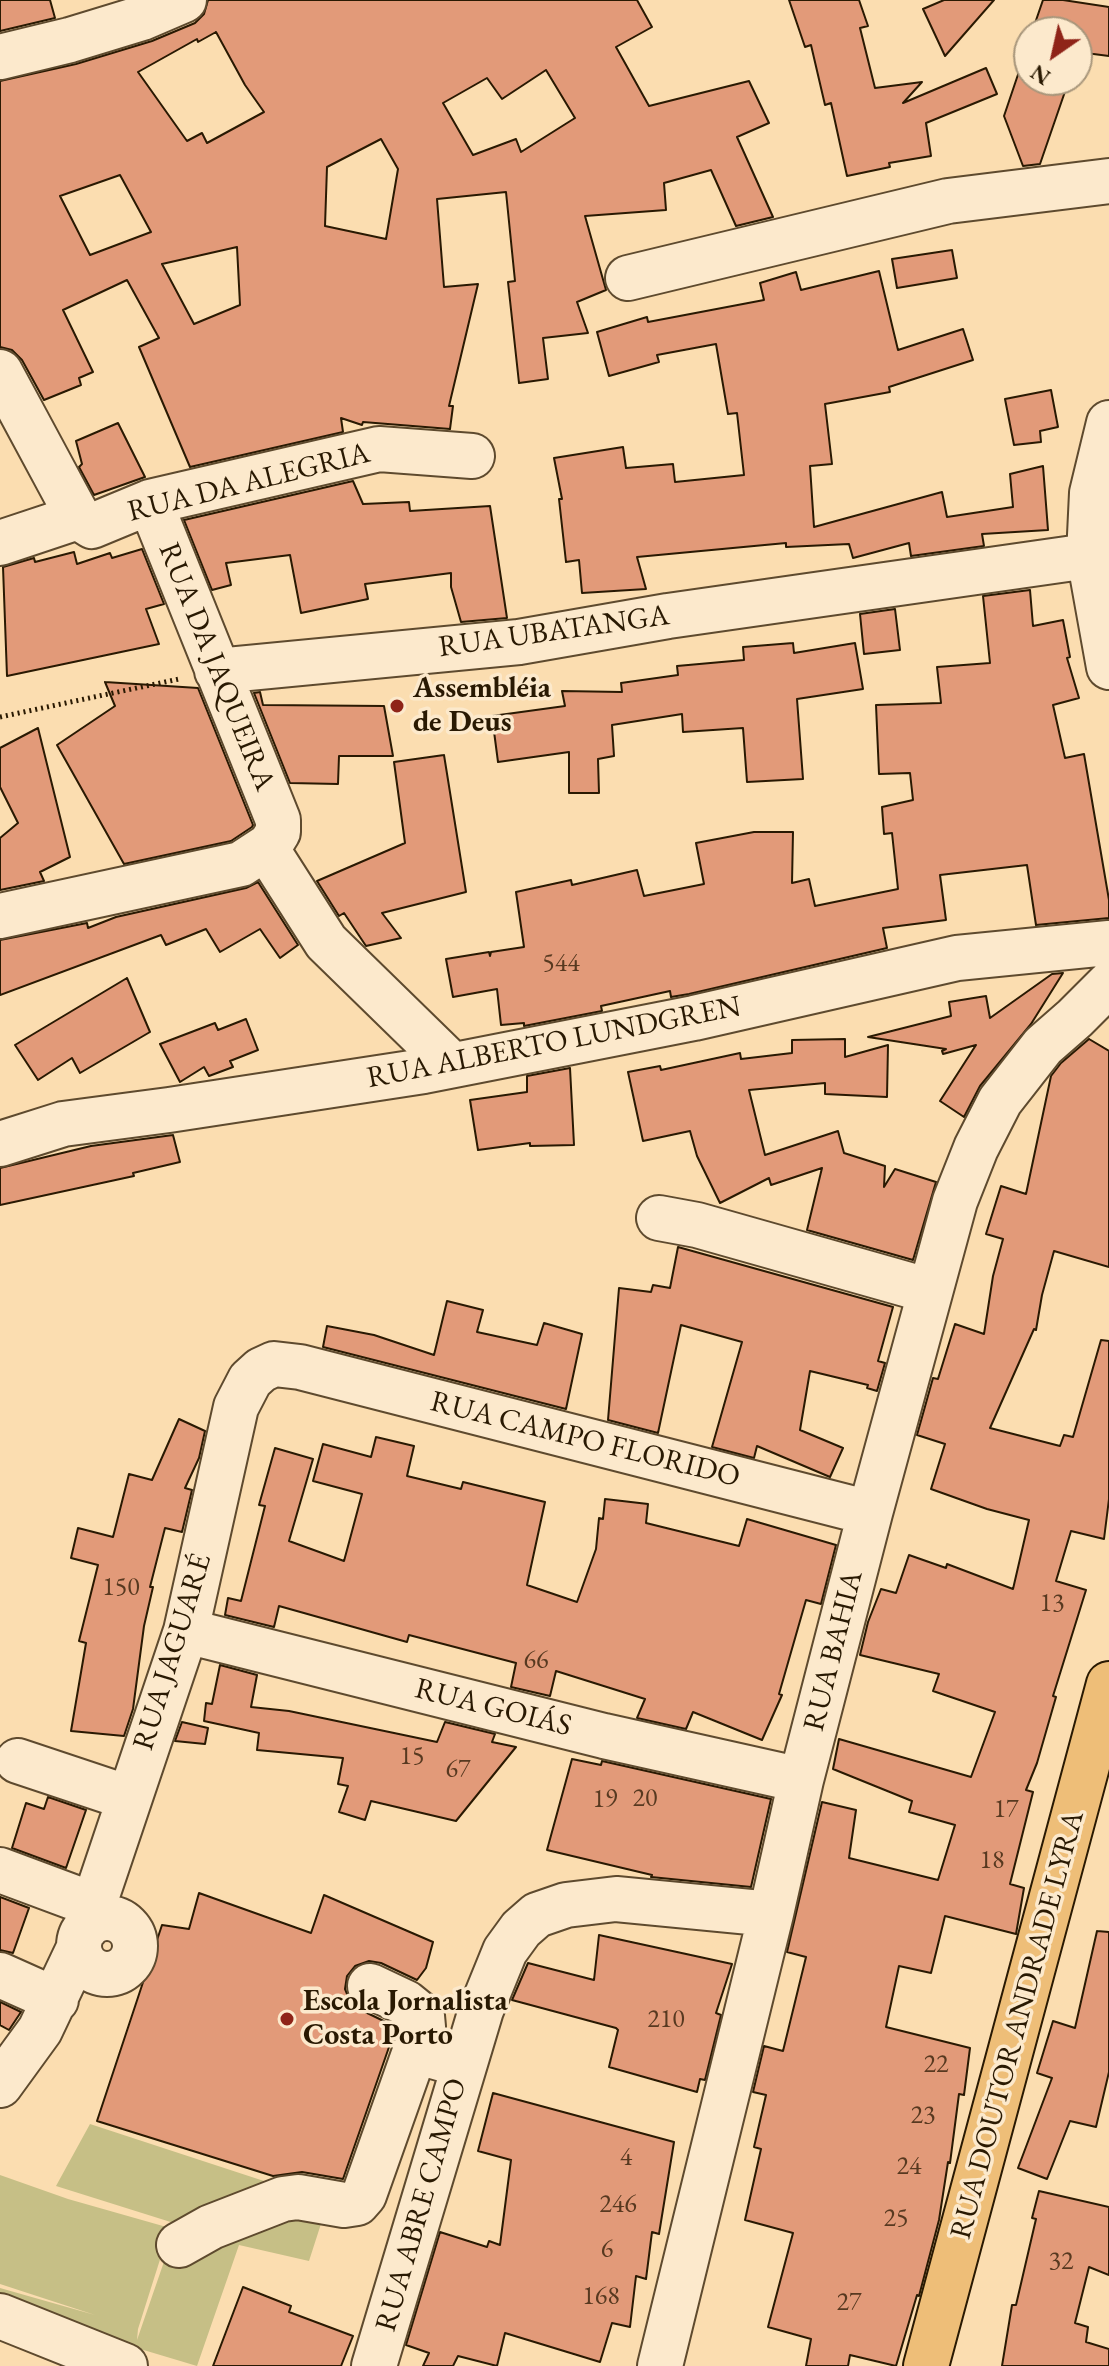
<!DOCTYPE html>
<html>
<head>
<meta charset="utf-8">
<style>
  body { margin:0 }
  #map { position:relative; width:1109px; height:2366px; overflow:hidden; background:#fbddb0; font-family:"EB Garamond",serif }
  canvas { display:block }
  .north { position:absolute; left:1013px; top:16px; width:80px; height:80px; box-sizing:border-box; background:#fce9cc; border:2px solid #a8967b; border-radius:50%; rotate:214deg; font-size:22px; font-weight:700; line-height:32px; text-align:center; color:#291902 }
  .north::after { content:''; display:block; margin:auto; width:28px; height:36px; background:#8f2418; clip-path:polygon(50% 0,100% 100%,50% 72%,0 100%) }
</style>
</head>
<body>
<div id="map">
<canvas width="1109" height="2366"></canvas>
<div class="north">N</div>
</div>
<script>
const c = document.querySelector('canvas').getContext('2d');
c.lineJoin = 'round';
function fillPath(path, color) { c.fillStyle = color; c.fill(path, 'evenodd'); }
const shape = rows => new Path2D(rows.map(r => 'M' + r).join(''));
function trace(path, color, width, dash) { c.strokeStyle = color; c.lineWidth = width; c.lineCap = dash ? 'butt' : 'round'; c.setLineDash(dash || []); c.stroke(path); }
function write(font, color, halo, rows, align = 'center') {
  c.font = font + ' "EB Garamond",serif'; c.lineWidth = 7; c.setLineDash([]); c.textBaseline = 'middle'; c.strokeStyle = halo; c.fillStyle = color; for (const [text, x, y, turn = 0] of rows) {
    c.save(); c.translate(x, y); c.rotate((+turn || 0) * Math.PI / 180); c.textAlign = isNaN(turn) ? turn : align; if (halo) c.strokeText(text, 0, 0); c.fillText(text, 0, 0); c.restore();
  }
}
fillPath(shape([
  [90,2124,328,2202,309,2261,239,2245,197,2366,0,2307,0,2288,95,2315,0,2284,0,2175,68,2199,170,2228,138,2329,137,2340,177,2224,56,2186]
]), '#c6bf86');
const building = shape([
  [0,0,50,0,55,18,0,31,0,0],
  [208,0,637,0,652,27,616,47,649,106,749,81,769,123,737,137,773,217,736,226,711,170,664,183,666,210,585,216,606,290,577,302,588,333,543,338,548,379,519,383,508,282,515,281,506,192,437,199,444,287,478,284,449,406,453,406,450,429,363,422,362,425,341,418,343,432,190,467,139,347,159,338,127,280,63,310,93,372,79,378,81,385,44,400,22,360,12,350,0,347,0,81,76,64,152,41,195,23,204,14,208,0],
  [216,32,245,85,264,112,207,143,202,133,187,141,138,72,197,39,198,42,216,32],
  [546,70,575,118,521,152,516,139,473,155,443,103,487,78,502,99,546,70],
  [381,139,398,169,386,239,325,226,327,167,381,139],
  [120,175,151,232,90,255,60,196,120,175],
  [237,247,240,305,194,324,162,264,237,247],
  [789,0,859,0,868,26,860,28,875,88,922,82,903,103,986,68,997,94,926,123,931,156,889,163,890,167,847,176,831,103,825,105,811,45,805,47,789,0],
  [944,0,994,0,945,56,923,9,944,0],
  [1043,0,1063,0,1109,7,1109,56,1078,52,1077,56,1077,32,1032,32,1043,0],
  [1029,42,1029,80,1069,80,1040,164,1023,166,1004,116,1029,42],
  [952,250,957,278,897,288,892,259,952,250],
  [879,271,898,350,963,329,973,360,889,387,890,392,825,404,832,464,810,466,814,527,942,492,947,517,1013,507,1010,474,1043,466,1048,530,982,534,984,546,911,556,909,543,853,558,849,544,786,547,786,543,637,557,646,589,582,593,579,560,566,562,559,499,562,499,554,458,623,447,626,468,673,464,675,482,744,475,737,413,728,414,716,344,657,355,659,362,609,376,597,332,647,317,648,322,764,300,760,283,796,272,801,290,879,271],
  [1051,390,1058,427,1040,431,1041,442,1014,445,1005,399,1051,390],
  [118,423,145,477,94,495,79,467,82,464,76,441,118,423],
  [353,481,363,504,409,502,410,511,490,506,507,618,461,622,451,587,451,573,365,584,368,599,301,613,290,555,226,563,231,585,212,590,184,520,353,481],
  [142,549,164,604,146,609,159,644,7,676,3,567,34,558,35,562,74,552,77,564,110,553,112,558,142,549],
  [1030,590,1033,626,1063,620,1070,657,1067,658,1079,698,1053,705,1065,758,1084,754,1109,900,1109,918,1036,925,1027,865,940,875,946,920,883,928,887,948,689,994,671,997,670,991,601,1006,602,1011,524,1026,524,1023,501,1025,497,989,453,997,446,959,489,952,490,956,491,952,524,947,516,892,571,880,572,885,637,870,644,896,704,884,696,843,754,832,793,832,792,883,809,879,815,906,898,889,892,833,884,834,882,807,913,800,910,773,879,774,876,705,941,703,937,667,990,663,983,596,1030,590],
  [895,609,900,650,864,654,860,614,895,609],
  [793,643,794,653,855,643,863,689,797,699,803,779,747,782,743,728,683,732,682,714,612,725,614,756,598,759,599,793,569,793,569,752,498,762,492,716,565,706,562,691,622,692,621,683,678,675,677,666,744,660,743,647,793,643],
  [105,682,198,688,253,825,252,827,231,841,124,864,57,745,115,706,105,682],
  [260,692,263,705,384,706,393,756,339,756,338,784,290,783,254,693,260,692],
  [38,728,70,857,40,872,44,881,0,890,0,838,18,823,0,787,0,748,38,728],
  [444,755,466,892,382,913,401,938,366,946,344,913,339,916,317,881,405,843,394,762,444,755],
  [258,882,298,945,280,958,260,929,220,952,206,929,166,945,161,935,0,995,0,940,87,923,88,928,116,917,246,888,258,882],
  [1063,973,1031,1024,980,1086,964,1117,940,1101,976,1045,943,1054,942,1051,946,1049,868,1037,951,1016,949,1002,986,996,990,1018,1052,974,1063,973],
  [127,978,150,1032,80,1073,72,1058,38,1080,15,1045,127,978],
  [246,1019,258,1050,230,1061,233,1067,209,1076,204,1067,180,1082,160,1044,215,1023,218,1030,246,1019],
  [845,1039,845,1057,888,1045,887,1097,825,1094,825,1083,749,1090,765,1155,838,1131,844,1153,885,1166,884,1187,895,1169,936,1182,913,1260,807,1230,822,1168,771,1185,769,1178,720,1203,697,1156,690,1131,643,1141,628,1072,660,1066,661,1070,740,1053,741,1059,792,1053,792,1040,845,1039],
  [1089,1039,1109,1051,1109,1267,1054,1251,1042,1295,1036,1330,1034,1329,990,1428,1060,1446,1064,1435,1073,1437,1101,1340,1109,1341,1109,1499,1104,1539,1071,1531,1056,1581,1086,1590,1053,1696,1056,1697,1037,1763,1026,1790,1033,1792,1010,1884,1024,1888,1016,1934,945,1916,931,1973,899,1966,886,2027,970,2048,964,2095,959,2094,950,2163,948,2162,939,2220,919,2296,917,2295,896,2366,850,2355,848,2366,806,2366,811,2339,768,2327,793,2233,745,2220,761,2149,754,2147,766,2095,753,2092,764,2046,783,2051,806,1957,787,1952,822,1802,856,1810,849,1858,938,1880,955,1825,909,1812,912,1801,833,1769,839,1739,971,1777,995,1712,933,1691,939,1674,860,1655,868,1622,881,1589,896,1593,909,1555,946,1568,947,1564,1013,1589,1029,1520,987,1509,931,1489,945,1444,917,1435,933,1378,938,1379,955,1324,984,1334,993,1276,1003,1239,986,1234,1001,1186,1026,1194,1051,1076,1061,1063,1089,1039],
  [570,1068,574,1145,530,1146,530,1143,478,1150,470,1100,527,1092,527,1076,570,1068],
  [173,1135,180,1162,133,1173,134,1176,0,1205,0,1168,91,1146,173,1135],
  [678,1247,893,1307,878,1361,885,1363,877,1391,867,1388,868,1385,810,1371,800,1430,843,1448,830,1477,757,1446,754,1458,712,1447,742,1342,681,1325,658,1433,608,1420,619,1288,651,1292,653,1285,670,1288,678,1247],
  [447,1301,483,1310,477,1332,537,1345,544,1323,582,1334,566,1409,323,1347,327,1326,374,1335,434,1355,447,1301],
  [179,1419,205,1431,199,1458,185,1488,192,1490,182,1532,165,1528,150,1587,153,1587,144,1626,133,1709,124,1736,71,1731,86,1643,79,1641,98,1565,71,1558,78,1528,113,1537,129,1474,152,1480,179,1419],
  [376,1437,414,1446,407,1476,461,1489,463,1482,545,1502,527,1585,577,1602,596,1549,599,1518,603,1519,605,1499,648,1504,646,1523,739,1546,747,1519,836,1545,821,1604,806,1600,779,1694,782,1695,762,1740,693,1712,686,1729,637,1718,645,1699,556,1671,550,1696,511,1687,516,1663,409,1635,407,1642,279,1606,274,1627,225,1615,228,1598,241,1601,265,1506,259,1505,275,1448,313,1459,289,1541,344,1561,362,1494,313,1481,323,1444,371,1457,376,1437],
  [220,1665,257,1675,251,1707,289,1711,437,1742,445,1722,495,1734,492,1742,516,1747,456,1821,371,1801,365,1820,339,1812,348,1786,338,1784,343,1758,257,1750,259,1733,204,1721,206,1703,212,1704,220,1665],
  [182,1722,208,1728,205,1744,175,1741,182,1722],
  [572,1759,601,1765,602,1761,771,1799,751,1887,651,1877,652,1875,547,1850,572,1759],
  [48,1797,86,1810,66,1868,12,1848,26,1803,44,1809,48,1797],
  [199,1893,311,1933,324,1895,433,1942,426,1968,417,1980,381,1963,369,1961,355,1966,347,1976,345,1989,350,2001,359,2009,396,2027,343,2179,302,2172,273,2176,97,2121,162,1925,189,1929,199,1893],
  [0,1897,29,1908,13,1953,0,1950,0,1897],
  [1097,1931,1109,1932,1109,2072,1096,2127,1070,2121,1047,2179,1018,2168,1052,2078,1037,2073,1053,2021,1075,2028,1097,1931],
  [599,1935,732,1964,716,2013,721,2015,705,2080,700,2079,697,2092,609,2067,618,2030,616,2028,512,2000,528,1963,594,1980,599,1935],
  [0,2002,21,2012,9,2030,0,2025,0,2002],
  [493,2093,674,2142,659,2234,652,2232,646,2279,636,2276,630,2327,612,2323,600,2362,505,2333,497,2366,458,2356,453,2366,423,2366,429,2353,406,2345,440,2232,487,2247,489,2241,500,2245,511,2160,478,2151,493,2093],
  [1039,2191,1109,2207,1109,2275,1089,2267,1075,2323,1088,2327,1086,2342,1109,2349,1109,2366,1002,2366,1012,2305,1016,2305,1036,2219,1032,2218,1039,2191],
  [243,2287,291,2306,289,2312,353,2336,341,2366,213,2366,243,2287]
]);
fillPath(building, '#e29a79');
trace(building, '#291902', 2);
const minor = shape([
  [0,57,70,40,142,18,184,0],
  [628,278,948,201,1109,181],
  [0,372,78,517],
  [1109,423,1092,493,1089,556,1109,667],
  [78,517,92,526,150,502,379,449,472,456],
  [0,543,78,517],
  [217,671,519,642,668,616,1109,553],
  [266,848,326,942,452,1065],
  [0,916,241,864,270,845,278,832,278,820,150,502],
  [0,1144,63,1124,169,1110,424,1071,694,1018,957,958,1109,943],
  [659,1218,697,1225,930,1291],
  [186,1631,604,1736,801,1780],
  [18,1761,129,1798],
  [0,1870,94,1905],
  '79 1946a28 28 0 1 1 56 0a28 28 0 1 1-56 0Z',
  [86,1928,186,1631,236,1407,250,1380,261,1370,274,1364,300,1367,870,1513],
  [0,1975,56,2000],
  [370,1986,406,2003,422,2016,423,2027,415,2051],
  [0,2085,40,2030,78,1950],
  [179,2245,211,2227,283,2199,298,2197,344,2205,357,2203,364,2195,415,2051,464,2065],
  [0,2316,125,2366],
  [374,2366,481,2010,505,1951,521,1929,537,1915,566,1905,616,1899,771,1914],
  [660,2366,771,1914,801,1780,870,1513,955,1201,976,1148,1000,1101,1043,1046,1075,1018,1109,984]
]);
const major = shape([
  [926,2366,1109,1684]
]);
trace(minor, '#5e4a2e', 48);
trace(major, '#291902', 48);
trace(shape([
  [0,717,179,679]
]), '#291902', 5, [2, 4]);
trace(minor, '#fce9cc', 44);
trace(major, '#eebe78', 44);
for (const [x, y, r, color] of [
  [397,706,8,"#8f2418"],
  [287,2019,8,"#8f2418"]
]) { const dot = new Path2D(); dot.arc(x, y, r, 0, 2 * Math.PI); c.fillStyle = color; c.fill(dot); trace(dot, '#fce9cc', 3); }
write('26px', '#573920', null, [
  ["544",561,964],
  ["150",121,1588],
  ["13",1052,1604],
  ["66",536,1661],
  ["15",412,1757],
  ["67",458,1770],
  ["20",645,1799],
  ["19",605,1800],
  ["17",1006,1810],
  ["18",992,1861],
  ["210",666,2020],
  ["22",936,2065],
  ["23",923,2116],
  ["4",626,2158],
  ["24",909,2167],
  ["246",618,2205],
  ["25",896,2219],
  ["6",607,2250],
  ["32",1061,2262],
  ["168",601,2297],
  ["27",849,2303]
]);
write('30px', '#291902', '#fce9cc', [
  ["RUA DA ALEGRIA",249,483,-14],
  ["RUA UBATANGA",554,632,-8],
  ["RUA DA JAQUEIRA",216,667,68],
  ["RUA ALBERTO LUNDGREN",554,1043,-11],
  ["RUA CAMPO FLORIDO",585,1440,14],
  ["RUA BAHIA",834,1651,-76],
  ["RUA JAGUARÉ",173,1652,-73],
  ["RUA GOIÁS",493,1708,14],
  ["RUA DOUTOR ANDRADE LYRA",1018,2025,-75],
  ["RUA ABRE CAMPO",422,2205,-74]
]);
write('bold 30px', '#291902', '#fce9cc', [
  ["Assembléia",413,689],
  ["de Deus",413,723],
  ["Escola Jornalista",303,2002],
  ["Costa Porto",303,2036]
], 'left');
</script>
</body>
</html>
